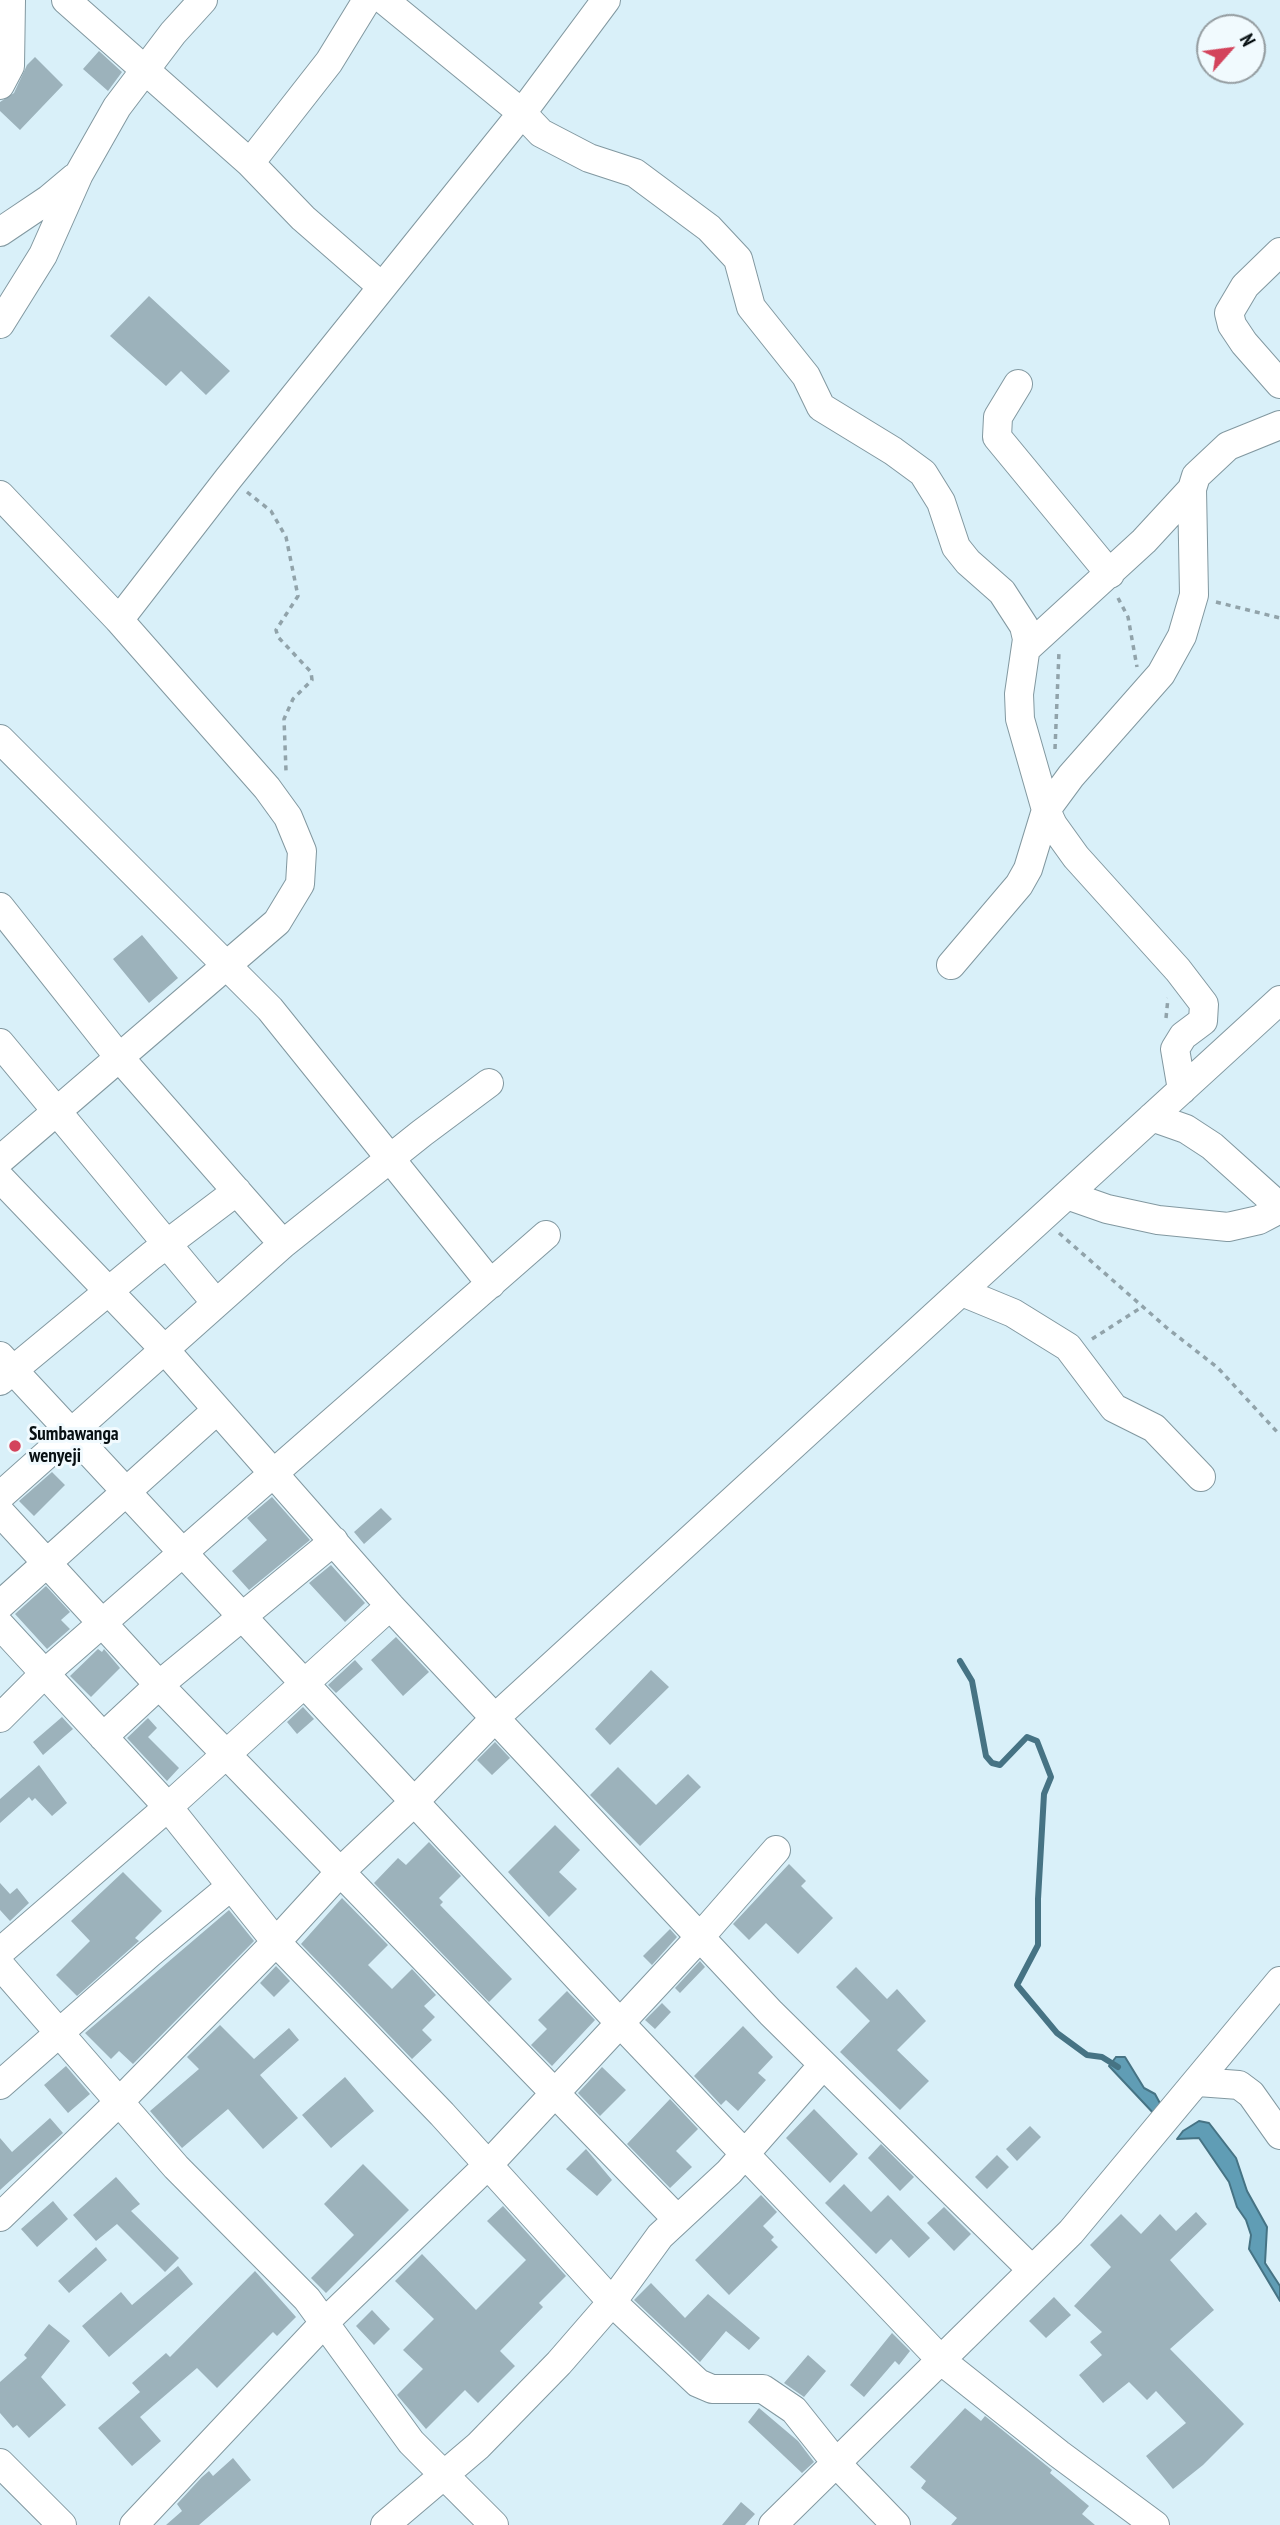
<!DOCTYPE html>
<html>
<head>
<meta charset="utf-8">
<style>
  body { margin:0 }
  #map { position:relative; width:1280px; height:2525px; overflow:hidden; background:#d9f0f9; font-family:"PT Sans Narrow",sans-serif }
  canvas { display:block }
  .north { position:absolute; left:1196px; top:14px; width:70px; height:70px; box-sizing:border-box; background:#f1fafe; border:2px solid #949ca0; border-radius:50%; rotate:62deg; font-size:19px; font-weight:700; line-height:28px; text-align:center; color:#081013 }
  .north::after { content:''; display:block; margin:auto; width:24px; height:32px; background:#d3435c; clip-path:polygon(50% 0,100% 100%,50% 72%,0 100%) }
</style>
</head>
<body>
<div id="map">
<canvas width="1280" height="2525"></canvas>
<div class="north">N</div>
</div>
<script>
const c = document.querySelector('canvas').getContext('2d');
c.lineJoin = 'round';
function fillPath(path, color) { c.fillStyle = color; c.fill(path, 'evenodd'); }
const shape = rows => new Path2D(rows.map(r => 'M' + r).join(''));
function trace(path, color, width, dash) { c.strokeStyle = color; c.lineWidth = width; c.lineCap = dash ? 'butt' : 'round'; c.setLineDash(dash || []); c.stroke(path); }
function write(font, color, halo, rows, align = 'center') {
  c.font = font + ' "PT Sans Narrow",sans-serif'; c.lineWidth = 6; c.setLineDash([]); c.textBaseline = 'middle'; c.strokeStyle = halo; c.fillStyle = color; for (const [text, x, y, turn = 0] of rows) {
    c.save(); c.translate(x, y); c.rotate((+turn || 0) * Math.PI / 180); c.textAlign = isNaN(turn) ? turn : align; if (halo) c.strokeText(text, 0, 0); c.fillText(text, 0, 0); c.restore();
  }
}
const water = shape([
  [1116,2057,1125,2057,1144,2088,1155,2094,1162,2107,1157,2117,1109,2066,1116,2057],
  [1199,2121,1209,2123,1236,2158,1247,2191,1267,2227,1265,2263,1280,2286,1280,2301,1249,2249,1251,2235,1246,2220,1237,2207,1229,2182,1199,2138,1177,2139,1183,2131,1199,2121]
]);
fillPath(water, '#609db5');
trace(water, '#467384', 2);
trace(shape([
  [960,1661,972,1681,986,1756,992,1763,1000,1765,1027,1737,1037,1741,1051,1777,1044,1794,1038,1899,1038,1945,1017,1985,1057,2033,1087,2055,1102,2057,1118,2067]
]), '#467384', 6);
fillPath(shape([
  [99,51,122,72,108,91,83,69],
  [35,57,63,85,20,130,0,111,0,102,14,93,27,65],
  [149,296,230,371,206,395,181,371,166,386,110,336],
  [142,935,178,978,149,1003,113,959],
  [52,1472,65,1485,34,1516,19,1501],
  [272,1497,310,1540,249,1590,232,1571,267,1540,247,1518],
  [381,1508,392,1519,364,1544,354,1532],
  [331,1565,365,1603,345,1622,309,1583],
  [46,1586,70,1612,61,1620,70,1629,47,1649,15,1614],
  [396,1637,429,1672,403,1696,371,1660],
  [98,1649,102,1652,104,1649,120,1668,91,1697,70,1676],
  [355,1660,363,1669,336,1693,328,1685],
  [651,1670,669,1687,610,1745,595,1729],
  [303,1707,314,1719,297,1734,287,1722],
  [62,1717,73,1729,43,1755,33,1742],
  [148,1718,157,1728,148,1737,179,1768,167,1781,127,1738],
  [495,1742,510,1758,492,1775,477,1760],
  [39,1765,67,1803,52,1816,35,1798,32,1801,29,1797,0,1823,0,1799],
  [618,1767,656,1805,688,1774,701,1787,640,1846,590,1795],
  [555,1825,580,1850,559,1872,577,1889,549,1917,508,1872],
  [429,1842,461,1876,439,1898,443,1902,440,1905,512,1979,489,2002,374,1883,398,1858,406,1865],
  [789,1864,806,1881,801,1886,833,1918,798,1954,766,1923,749,1940,733,1924],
  [123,1872,162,1911,135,1938,139,1941,77,1996,56,1975,90,1941,71,1921],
  [0,1883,10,1894,17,1888,29,1903,10,1921,0,1910],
  [342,1898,388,1945,368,1965,392,1989,412,1969,436,1995,424,2006,435,2017,422,2030,432,2040,412,2059,301,1944],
  [229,1910,254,1941,133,2064,119,2051,111,2059,85,2033],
  [670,1929,677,1937,652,1965,643,1956],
  [700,1961,705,1967,680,1993,675,1988],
  [276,1966,290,1981,274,1997,260,1983],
  [856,1967,887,1999,897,1989,926,2021,897,2050,929,2081,900,2110,840,2052,870,2021,836,1987],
  [567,1991,595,2020,552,2066,531,2045,547,2029,538,2020],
  [662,2003,671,2012,655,2029,645,2020],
  [220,2025,254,2059,289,2028,299,2040,260,2075,298,2118,263,2149,228,2109,182,2148,150,2111,199,2069,187,2057],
  [743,2026,773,2057,758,2073,766,2080,738,2111,726,2100,721,2105,694,2076],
  [66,2066,90,2094,68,2113,44,2085],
  [602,2067,626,2090,600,2116,578,2093],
  [345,2077,374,2111,331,2148,302,2115],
  [670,2099,698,2129,676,2151,692,2167,670,2188,627,2144],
  [814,2109,858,2154,830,2183,786,2138],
  [50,2118,63,2133,0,2190,0,2138,12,2152],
  [1030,2126,1041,2137,1017,2161,1006,2149],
  [881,2144,914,2177,900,2191,868,2158],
  [586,2149,612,2180,597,2196,566,2169],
  [997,2155,1009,2167,987,2189,975,2177],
  [363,2164,409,2210,326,2293,311,2278,354,2235,324,2204],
  [116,2177,140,2204,131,2211,179,2258,165,2272,117,2224,96,2241,73,2215],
  [844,2184,871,2212,888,2195,930,2238,909,2258,891,2239,876,2254,825,2203],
  [761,2195,777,2212,763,2226,774,2237,771,2240,778,2247,729,2295,695,2260],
  [53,2201,68,2219,37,2247,21,2229],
  [503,2206,566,2276,539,2303,543,2307,500,2351,515,2366,478,2403,465,2390,426,2429,397,2395,423,2369,403,2350,434,2319,395,2281,422,2254,476,2310,526,2260,487,2221],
  [944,2207,971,2234,954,2251,927,2223],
  [1196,2212,1207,2224,1170,2260,1214,2310,1170,2349,1244,2424,1203,2465,1173,2489,1146,2456,1186,2423,1156,2391,1147,2400,1129,2382,1103,2403,1079,2375,1102,2355,1090,2342,1102,2332,1074,2306,1111,2267,1090,2245,1121,2214,1141,2234,1160,2214,1176,2231],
  [96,2247,107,2260,69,2293,58,2281],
  [178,2266,193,2284,109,2357,82,2326,121,2292,132,2305],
  [255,2271,296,2317,277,2336,273,2332,217,2388,197,2368,140,2417,161,2441,132,2466,98,2428,140,2392,132,2383,166,2353,170,2357],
  [651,2283,685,2318,708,2294,760,2338,749,2350,726,2331,700,2362,634,2300],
  [1054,2297,1071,2315,1046,2338,1029,2321],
  [372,2310,390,2329,374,2345,356,2326],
  [49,2324,70,2341,41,2377,66,2405,29,2438,17,2425,13,2428,0,2413,0,2382,27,2358,24,2355],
  [892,2333,910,2351,899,2365,895,2361,864,2397,850,2385],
  [808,2355,826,2371,804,2397,784,2383],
  [759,2408,798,2441,814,2462,802,2473,748,2422],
  [965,2408,981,2421,985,2416,1052,2470,1050,2473,1089,2506,1082,2514,1095,2525,951,2525,957,2518,921,2488,926,2481,910,2467],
  [233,2458,251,2480,199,2525,166,2525,182,2511,177,2504,202,2477,209,2471,213,2476],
  [741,2502,755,2514,745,2525,722,2525]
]), '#9cb2bb');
const minor = shape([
  [66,0,250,163,303,218,381,286],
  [384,0,522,113,541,133,589,158,635,173,709,228,738,259,751,307,806,376,821,407,893,451,923,473,941,502,956,547,968,562,1002,592,1024,626,1027,639,1019,694,1020,719,1046,810,1053,825,1076,857,1178,970,1204,1004,1203,1021,1183,1036,1175,1049,1182,1090],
  [0,85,10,66,11,0],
  [250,163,329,62,367,0],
  [0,232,49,199,74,178],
  [1280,252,1245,286,1229,313,1232,325,1244,343,1280,384],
  [0,324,43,255,79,174,117,107,173,33,203,0],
  [1018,384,998,417,997,437,1110,574],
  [0,495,119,620,267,788,288,817,302,851,300,884,277,922,0,1160],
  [119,620,228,479,522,113,606,0],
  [1026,649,1144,541,1192,489],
  [0,739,270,1009,491,1284],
  [0,907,118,1056,283,1244],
  [951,965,1019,885,1028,869,1046,810,1071,776,1161,674,1182,636,1194,595,1192,489,1196,476,1228,446,1280,425],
  [0,1043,216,1303],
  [1152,1117,1186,1129,1212,1146,1280,1207],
  [0,1178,164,1349,390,1606,771,2013,1032,2270],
  [1067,1195,1107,1209,1158,1220,1228,1227,1259,1220,1280,1209],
  [962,1292,1013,1313,1068,1347,1114,1408,1154,1428,1201,1477],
  [0,1356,619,2022,943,2362,1059,2454,1155,2525],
  [0,1381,151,1256,237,1191],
  [0,1496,283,1244,422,1133,489,1083],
  [0,1512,159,1685,676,2218],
  [0,1605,217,1410],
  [0,1625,168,1807,276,1942,442,2114,612,2302,698,2383,712,2389,763,2389,794,2410,837,2464,896,2525],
  [0,1718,44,1674,546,1235],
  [103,1737,159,1685,334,1541],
  [0,1952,168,1807,390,1606],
  [0,1965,176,2167,307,2299,411,2442,494,2525],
  [1198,2082,1239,2085,1251,2094,1280,2135],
  [0,2085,149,1954,230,1887],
  [0,2217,120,2101,276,1942,341,1871,414,1802,496,1717,1280,1000],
  [0,2463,62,2525],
  [134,2525,325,2322,489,2164,700,1937,776,1850],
  [385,2525,478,2446,559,2363,612,2302,660,2236,729,2172,823,2065],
  [773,2525,1071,2232,1280,1981]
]);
trace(minor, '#8298a0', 30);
trace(shape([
  [247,492,271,511,286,537,298,596,276,630,278,637,311,672,312,680,293,699,284,719,286,771],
  [1118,598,1128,617,1137,667],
  [1216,602,1280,618],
  [1055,749,1059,651],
  [1166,1018,1168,998],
  [1059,1233,1167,1328,1218,1368,1280,1435],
  [1092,1339,1142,1307]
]), '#91a3aa', 3.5, [5, 5]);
trace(minor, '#fff', 28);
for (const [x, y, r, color] of [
  [15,1446,7,"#d3435c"]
]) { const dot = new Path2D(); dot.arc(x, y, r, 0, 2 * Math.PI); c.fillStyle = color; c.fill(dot); trace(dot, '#f1fafe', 2.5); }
write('bold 19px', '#081013', '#f1fafe', [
  ["Sumbawanga",29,1435],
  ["wenyeji",29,1457]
], 'left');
</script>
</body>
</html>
